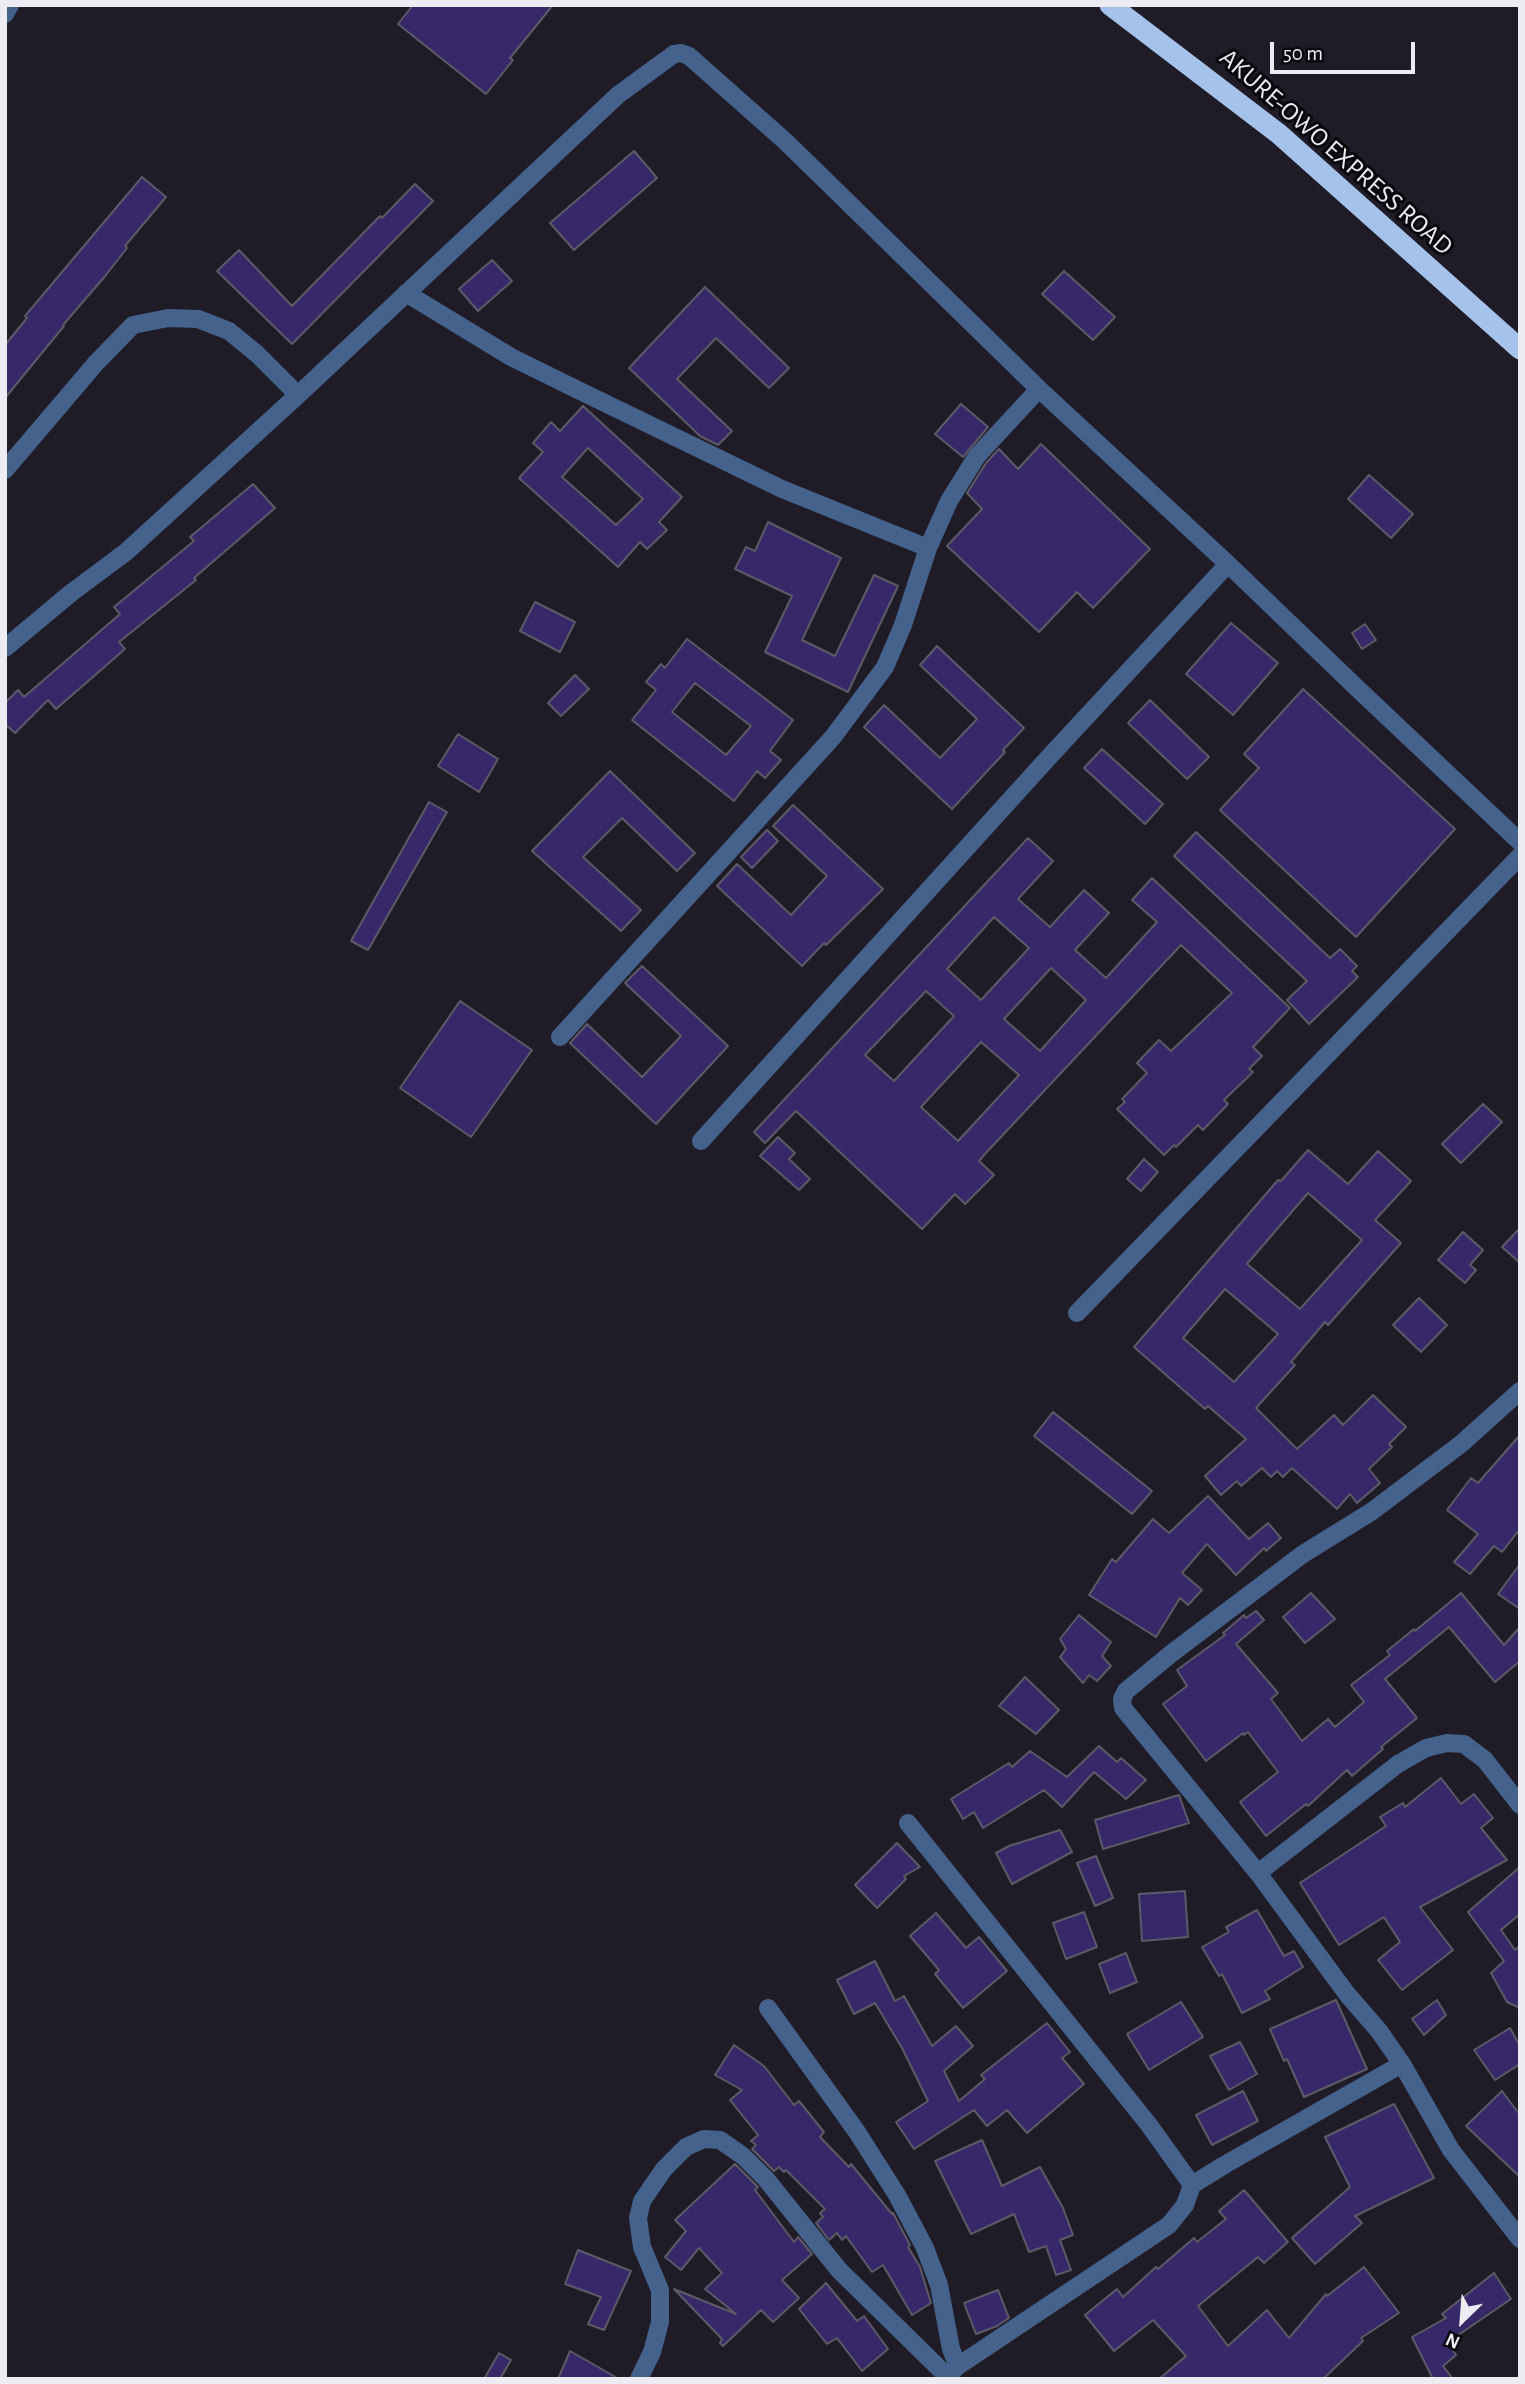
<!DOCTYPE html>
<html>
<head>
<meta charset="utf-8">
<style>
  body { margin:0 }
  #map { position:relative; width:1525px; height:2384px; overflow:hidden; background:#1f1c27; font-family:"Alegreya Sans",sans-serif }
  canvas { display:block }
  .frame { position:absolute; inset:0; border:7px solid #edecf3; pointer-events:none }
  .north { position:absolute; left:1427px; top:2286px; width:70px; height:70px; -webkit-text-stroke:5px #09080c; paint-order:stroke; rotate:205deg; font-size:19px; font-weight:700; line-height:28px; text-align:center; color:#edecf3 }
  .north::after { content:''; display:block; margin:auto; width:24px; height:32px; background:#edecf3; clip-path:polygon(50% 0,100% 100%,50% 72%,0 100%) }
  .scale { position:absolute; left:1270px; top:42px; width:145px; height:32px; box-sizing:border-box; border:4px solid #edecf3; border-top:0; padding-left:9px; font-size:21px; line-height:24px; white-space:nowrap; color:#edecf3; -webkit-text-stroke:5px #09080c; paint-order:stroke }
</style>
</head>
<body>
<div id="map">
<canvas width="1525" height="2384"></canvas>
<div class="frame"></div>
<div class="north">N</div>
<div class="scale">50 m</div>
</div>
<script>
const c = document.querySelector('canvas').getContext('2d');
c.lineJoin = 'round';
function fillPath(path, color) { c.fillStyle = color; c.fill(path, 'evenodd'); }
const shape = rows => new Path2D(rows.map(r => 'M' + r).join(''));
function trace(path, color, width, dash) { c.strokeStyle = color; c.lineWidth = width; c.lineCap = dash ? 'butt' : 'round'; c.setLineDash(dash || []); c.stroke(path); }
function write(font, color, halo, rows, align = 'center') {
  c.font = font + ' "Alegreya Sans",sans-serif'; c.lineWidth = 6; c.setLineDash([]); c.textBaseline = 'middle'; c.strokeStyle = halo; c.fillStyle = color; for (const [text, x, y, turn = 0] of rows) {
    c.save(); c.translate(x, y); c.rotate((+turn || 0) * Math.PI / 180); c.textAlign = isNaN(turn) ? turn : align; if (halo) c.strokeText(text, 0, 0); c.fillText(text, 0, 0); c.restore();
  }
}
const building = shape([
  [413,5,553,5,510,58,513,60,486,94,398,24,413,5],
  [634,151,657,178,574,250,550,223,634,151],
  [142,177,166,197,125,246,127,248,106,275,63,325,64,326,5,398,5,345,27,318,25,316,142,177],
  [415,184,433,201,292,344,217,271,239,250,292,306,380,216,382,218,415,184],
  [492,260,512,281,478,311,459,289,492,260],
  [1064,271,1115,317,1093,340,1042,294,1064,271],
  [705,287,789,368,769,388,716,338,677,379,732,431,718,445,700,436,629,368,705,287],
  [961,404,988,427,963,457,935,434,961,404],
  [583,406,682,497,659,522,667,530,647,549,640,542,618,567,519,478,543,452,533,443,551,422,560,431,583,406],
  [588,448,643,499,616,525,562,477,588,448],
  [1041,444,1150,549,1093,608,1077,592,1039,632,947,546,982,509,967,493,986,463,999,449,1018,469,1041,444],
  [1369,475,1413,514,1391,538,1348,499,1369,475],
  [253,484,275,508,194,578,196,580,119,642,125,649,56,709,48,700,15,733,5,724,5,703,18,690,24,697,120,614,114,607,194,541,190,537,253,484],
  [768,522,841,558,802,640,835,656,874,575,898,586,848,692,765,652,792,596,735,569,746,547,755,551,768,522],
  [535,602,575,622,560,652,520,631,535,602],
  [1231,623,1278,663,1233,715,1186,674,1231,623],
  [1365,624,1376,640,1362,649,1352,633,1365,624],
  [687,639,793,720,770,751,781,760,765,778,757,771,734,801,632,720,656,690,646,682,661,664,665,668,687,639],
  [695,683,751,726,726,755,672,712,695,683],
  [937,646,1024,728,1003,750,1005,752,952,809,864,727,884,705,940,758,977,719,920,665,937,646],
  [575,675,589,689,561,716,548,703,575,675],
  [1303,689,1455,829,1356,937,1220,810,1259,768,1244,754,1303,689],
  [1150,700,1209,757,1187,779,1128,723,1150,700],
  [458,734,498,759,479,792,438,766,458,734],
  [1102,749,1163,804,1145,824,1084,768,1102,749],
  [610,771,695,853,677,871,622,818,583,857,641,910,621,931,532,851,610,771],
  [429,802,447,812,368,950,351,941,429,802],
  [793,805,883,889,826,945,824,943,802,966,717,886,737,864,791,915,827,876,773,826,793,805],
  [767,830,778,841,752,868,741,857,767,830],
  [1196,832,1330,958,1340,949,1357,966,1352,971,1358,977,1309,1024,1287,1000,1307,981,1174,856,1196,832],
  [1028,838,1053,861,1018,899,1050,927,1084,890,1109,913,1075,950,1106,978,1157,922,1132,900,1152,878,1290,1008,1253,1047,1262,1056,1249,1069,1253,1072,1224,1100,1228,1104,1203,1130,1198,1125,1176,1147,1174,1145,1164,1155,1117,1109,1125,1102,1122,1099,1147,1073,1137,1063,1159,1040,1171,1051,1232,993,1181,945,984,1155,979,1161,994,1175,965,1204,955,1194,922,1229,796,1111,765,1143,754,1132,1028,838],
  [994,917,1029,948,981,1000,947,969,994,917],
  [1051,968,1086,1000,1040,1051,1004,1019,1051,968],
  [926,991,954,1016,894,1081,865,1055,926,991],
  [981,1042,1019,1075,958,1141,921,1107,981,1042],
  [642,966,728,1046,656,1124,570,1043,587,1024,642,1077,681,1036,625,983,642,966],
  [460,1001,532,1050,471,1137,400,1088,460,1001],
  [1483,1104,1502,1122,1461,1163,1442,1144,1483,1104],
  [778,1137,795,1153,789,1159,810,1179,799,1190,760,1156,778,1137],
  [1308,1150,1348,1184,1378,1151,1411,1181,1375,1220,1401,1243,1328,1325,1325,1322,1291,1362,1295,1365,1256,1408,1297,1449,1334,1415,1343,1425,1373,1395,1406,1427,1389,1444,1392,1447,1369,1469,1380,1483,1357,1503,1350,1494,1337,1509,1292,1468,1283,1477,1277,1471,1271,1477,1262,1468,1241,1486,1237,1481,1221,1495,1205,1476,1246,1439,1208,1406,1205,1409,1134,1347,1278,1180,1281,1181,1308,1150],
  [1308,1193,1362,1240,1300,1309,1247,1264,1308,1193],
  [1225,1289,1278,1334,1234,1382,1183,1338,1225,1289],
  [1144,1159,1158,1172,1141,1191,1127,1179,1144,1159],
  [1520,1228,1520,1263,1502,1247,1520,1228],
  [1463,1232,1483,1250,1470,1265,1476,1270,1465,1283,1438,1260,1463,1232],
  [1419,1298,1447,1325,1421,1352,1393,1325,1419,1298],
  [1053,1412,1152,1491,1132,1514,1034,1436,1053,1412],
  [1520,1435,1520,1529,1502,1552,1494,1546,1470,1574,1454,1562,1478,1534,1447,1510,1471,1478,1478,1483,1520,1435],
  [1208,1496,1249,1539,1268,1523,1281,1538,1266,1551,1264,1548,1236,1575,1207,1544,1182,1573,1202,1590,1188,1605,1180,1598,1156,1637,1089,1595,1112,1559,1116,1562,1153,1519,1169,1533,1208,1496],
  [1520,1564,1520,1609,1498,1594,1520,1564],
  [1311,1593,1335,1619,1305,1643,1283,1617,1311,1593],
  [1461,1593,1504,1645,1520,1627,1520,1661,1495,1682,1449,1627,1385,1679,1417,1718,1381,1747,1383,1749,1352,1776,1347,1770,1308,1806,1306,1804,1266,1836,1240,1802,1278,1772,1248,1732,1244,1735,1243,1733,1206,1761,1163,1704,1187,1686,1177,1670,1225,1635,1223,1633,1244,1615,1246,1618,1256,1611,1264,1620,1236,1644,1278,1693,1271,1699,1302,1741,1328,1719,1335,1727,1364,1702,1351,1685,1390,1655,1387,1651,1414,1629,1415,1631,1461,1593],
  [1079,1615,1111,1642,1102,1656,1111,1666,1097,1681,1089,1675,1083,1683,1060,1657,1066,1649,1060,1639,1079,1615],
  [1025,1677,1059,1710,1036,1734,999,1706,1025,1677],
  [1099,1746,1117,1762,1121,1758,1146,1780,1126,1799,1094,1772,1062,1807,1044,1790,983,1828,974,1812,963,1819,951,1799,1009,1763,1012,1767,1030,1751,1067,1777,1099,1746],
  [1441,1778,1461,1804,1474,1794,1493,1818,1481,1828,1507,1860,1420,1907,1453,1950,1402,1990,1378,1960,1400,1942,1384,1917,1339,1945,1300,1883,1386,1826,1380,1817,1403,1803,1405,1807,1441,1778],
  [1179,1795,1189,1823,1103,1849,1095,1820,1179,1795],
  [1060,1830,1072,1852,1012,1884,996,1853,1009,1846,1060,1830],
  [897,1843,920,1867,904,1876,906,1879,877,1908,855,1885,897,1843],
  [1096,1856,1113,1898,1095,1906,1077,1863,1096,1856],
  [1520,1867,1520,1914,1501,1930,1515,1950,1520,1946,1520,2008,1507,2002,1491,1973,1504,1961,1468,1912,1520,1867],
  [1185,1891,1188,1937,1142,1941,1139,1894,1185,1891],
  [1257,1910,1284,1956,1294,1951,1303,1967,1265,1991,1270,1999,1242,2013,1222,1974,1219,1976,1202,1947,1229,1932,1226,1927,1257,1910],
  [1084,1912,1097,1947,1066,1959,1053,1923,1084,1912],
  [936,1913,966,1948,979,1937,1007,1971,963,2008,935,1974,939,1970,910,1936,936,1913],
  [1126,1953,1137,1982,1110,1993,1099,1964,1126,1953],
  [875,1961,895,2001,904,1996,932,2046,956,2026,973,2046,944,2071,959,2101,985,2079,981,2075,1047,2023,1070,2052,1062,2058,1084,2084,1027,2133,1007,2110,987,2126,974,2110,914,2149,896,2122,928,2101,902,2048,875,2003,854,2014,837,1980,875,1961],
  [1336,2000,1367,2069,1304,2097,1287,2059,1284,2061,1270,2029,1336,2000],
  [1437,2000,1446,2015,1424,2035,1412,2019,1437,2000],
  [1181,2002,1203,2037,1149,2070,1127,2034,1181,2002],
  [1510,2028,1520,2046,1520,2064,1495,2080,1474,2050,1510,2028],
  [1240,2042,1257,2074,1229,2090,1210,2056,1240,2042],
  [734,2045,764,2066,794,2105,799,2101,824,2132,820,2137,849,2167,851,2164,892,2214,893,2213,910,2245,908,2247,920,2267,931,2303,912,2315,883,2265,872,2272,846,2236,842,2240,837,2233,829,2240,816,2223,823,2217,820,2213,825,2209,786,2170,784,2172,779,2167,774,2171,752,2149,756,2145,751,2141,758,2135,730,2100,742,2090,715,2075,734,2045],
  [1243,2091,1258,2121,1212,2145,1196,2115,1243,2091],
  [1502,2091,1520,2115,1520,2177,1466,2126,1502,2091],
  [1394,2104,1434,2178,1355,2216,1362,2223,1315,2264,1292,2238,1350,2187,1325,2137,1394,2104],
  [982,2140,1002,2186,1040,2167,1063,2208,1073,2235,1060,2240,1071,2270,1056,2275,1046,2246,1029,2252,1014,2214,971,2234,935,2161,982,2140],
  [735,2164,758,2187,755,2190,794,2242,798,2237,812,2254,782,2280,799,2298,773,2322,761,2310,723,2346,720,2343,722,2339,674,2289,736,2314,705,2289,722,2273,699,2248,681,2270,665,2257,686,2231,675,2220,735,2164],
  [1244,2190,1288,2242,1264,2263,1258,2257,1198,2306,1228,2346,1267,2310,1289,2338,1326,2294,1327,2296,1364,2267,1399,2313,1361,2338,1363,2341,1323,2379,1159,2379,1186,2356,1153,2320,1114,2351,1085,2315,1117,2289,1123,2297,1156,2267,1158,2269,1194,2238,1197,2242,1226,2219,1219,2211,1244,2190],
  [578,2250,631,2271,604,2330,588,2324,601,2297,565,2284,578,2250],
  [1494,2273,1511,2299,1448,2342,1456,2355,1443,2366,1453,2379,1433,2379,1412,2337,1446,2318,1442,2314,1494,2273],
  [826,2283,857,2321,864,2316,888,2349,862,2371,837,2338,827,2344,799,2309,826,2283],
  [998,2290,1009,2318,997,2326,976,2334,964,2303,998,2290],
  [570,2351,619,2379,558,2379,570,2351],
  [499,2353,511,2360,500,2379,484,2379,499,2353]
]);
fillPath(building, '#372969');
trace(building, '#5b5a66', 2);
trace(shape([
  [5,14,10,5],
  [406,293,511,357,578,390,782,489,928,548],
  [5,470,96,363,133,325,168,318,198,319,229,331,257,354,298,395],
  [5,648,71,593,126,552,298,395,618,95,674,54,681,53,689,56,785,141,1039,389,1228,564,1359,690,1520,842],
  [560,1037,833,737,885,667,903,625,928,548,949,501,977,456,1039,389],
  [701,1141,1049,757,1228,564],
  [1077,1313,1520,856],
  [1520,1391,1461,1444,1371,1512,1303,1554,1172,1653,1126,1691,1122,1699,1123,1708,1258,1873,1347,1994,1379,2031,1402,2064,1451,2150,1520,2239],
  [908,1823,1149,2125,1192,2185],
  [1258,1873,1398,1764,1426,1748,1447,1743,1464,1744,1485,1760,1520,1805],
  [768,2008,857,2132,897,2195,925,2248,939,2285,951,2349,958,2366],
  [947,2376,958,2366,1169,2225,1185,2205,1192,2185,1226,2164,1402,2064],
  [639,2379,652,2352,660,2322,660,2290,642,2247,638,2218,642,2201,664,2169,686,2147,704,2139,720,2140,743,2156,766,2179,839,2270,950,2379]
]), '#45628c', 18);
trace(shape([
  [1110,5,1279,134,1520,349]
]), '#a5c2eb', 21);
write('26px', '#edecf3', '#09080c', [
  ["AKURE-OWO EXPRESS ROAD",1336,152,41]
]);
</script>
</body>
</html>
